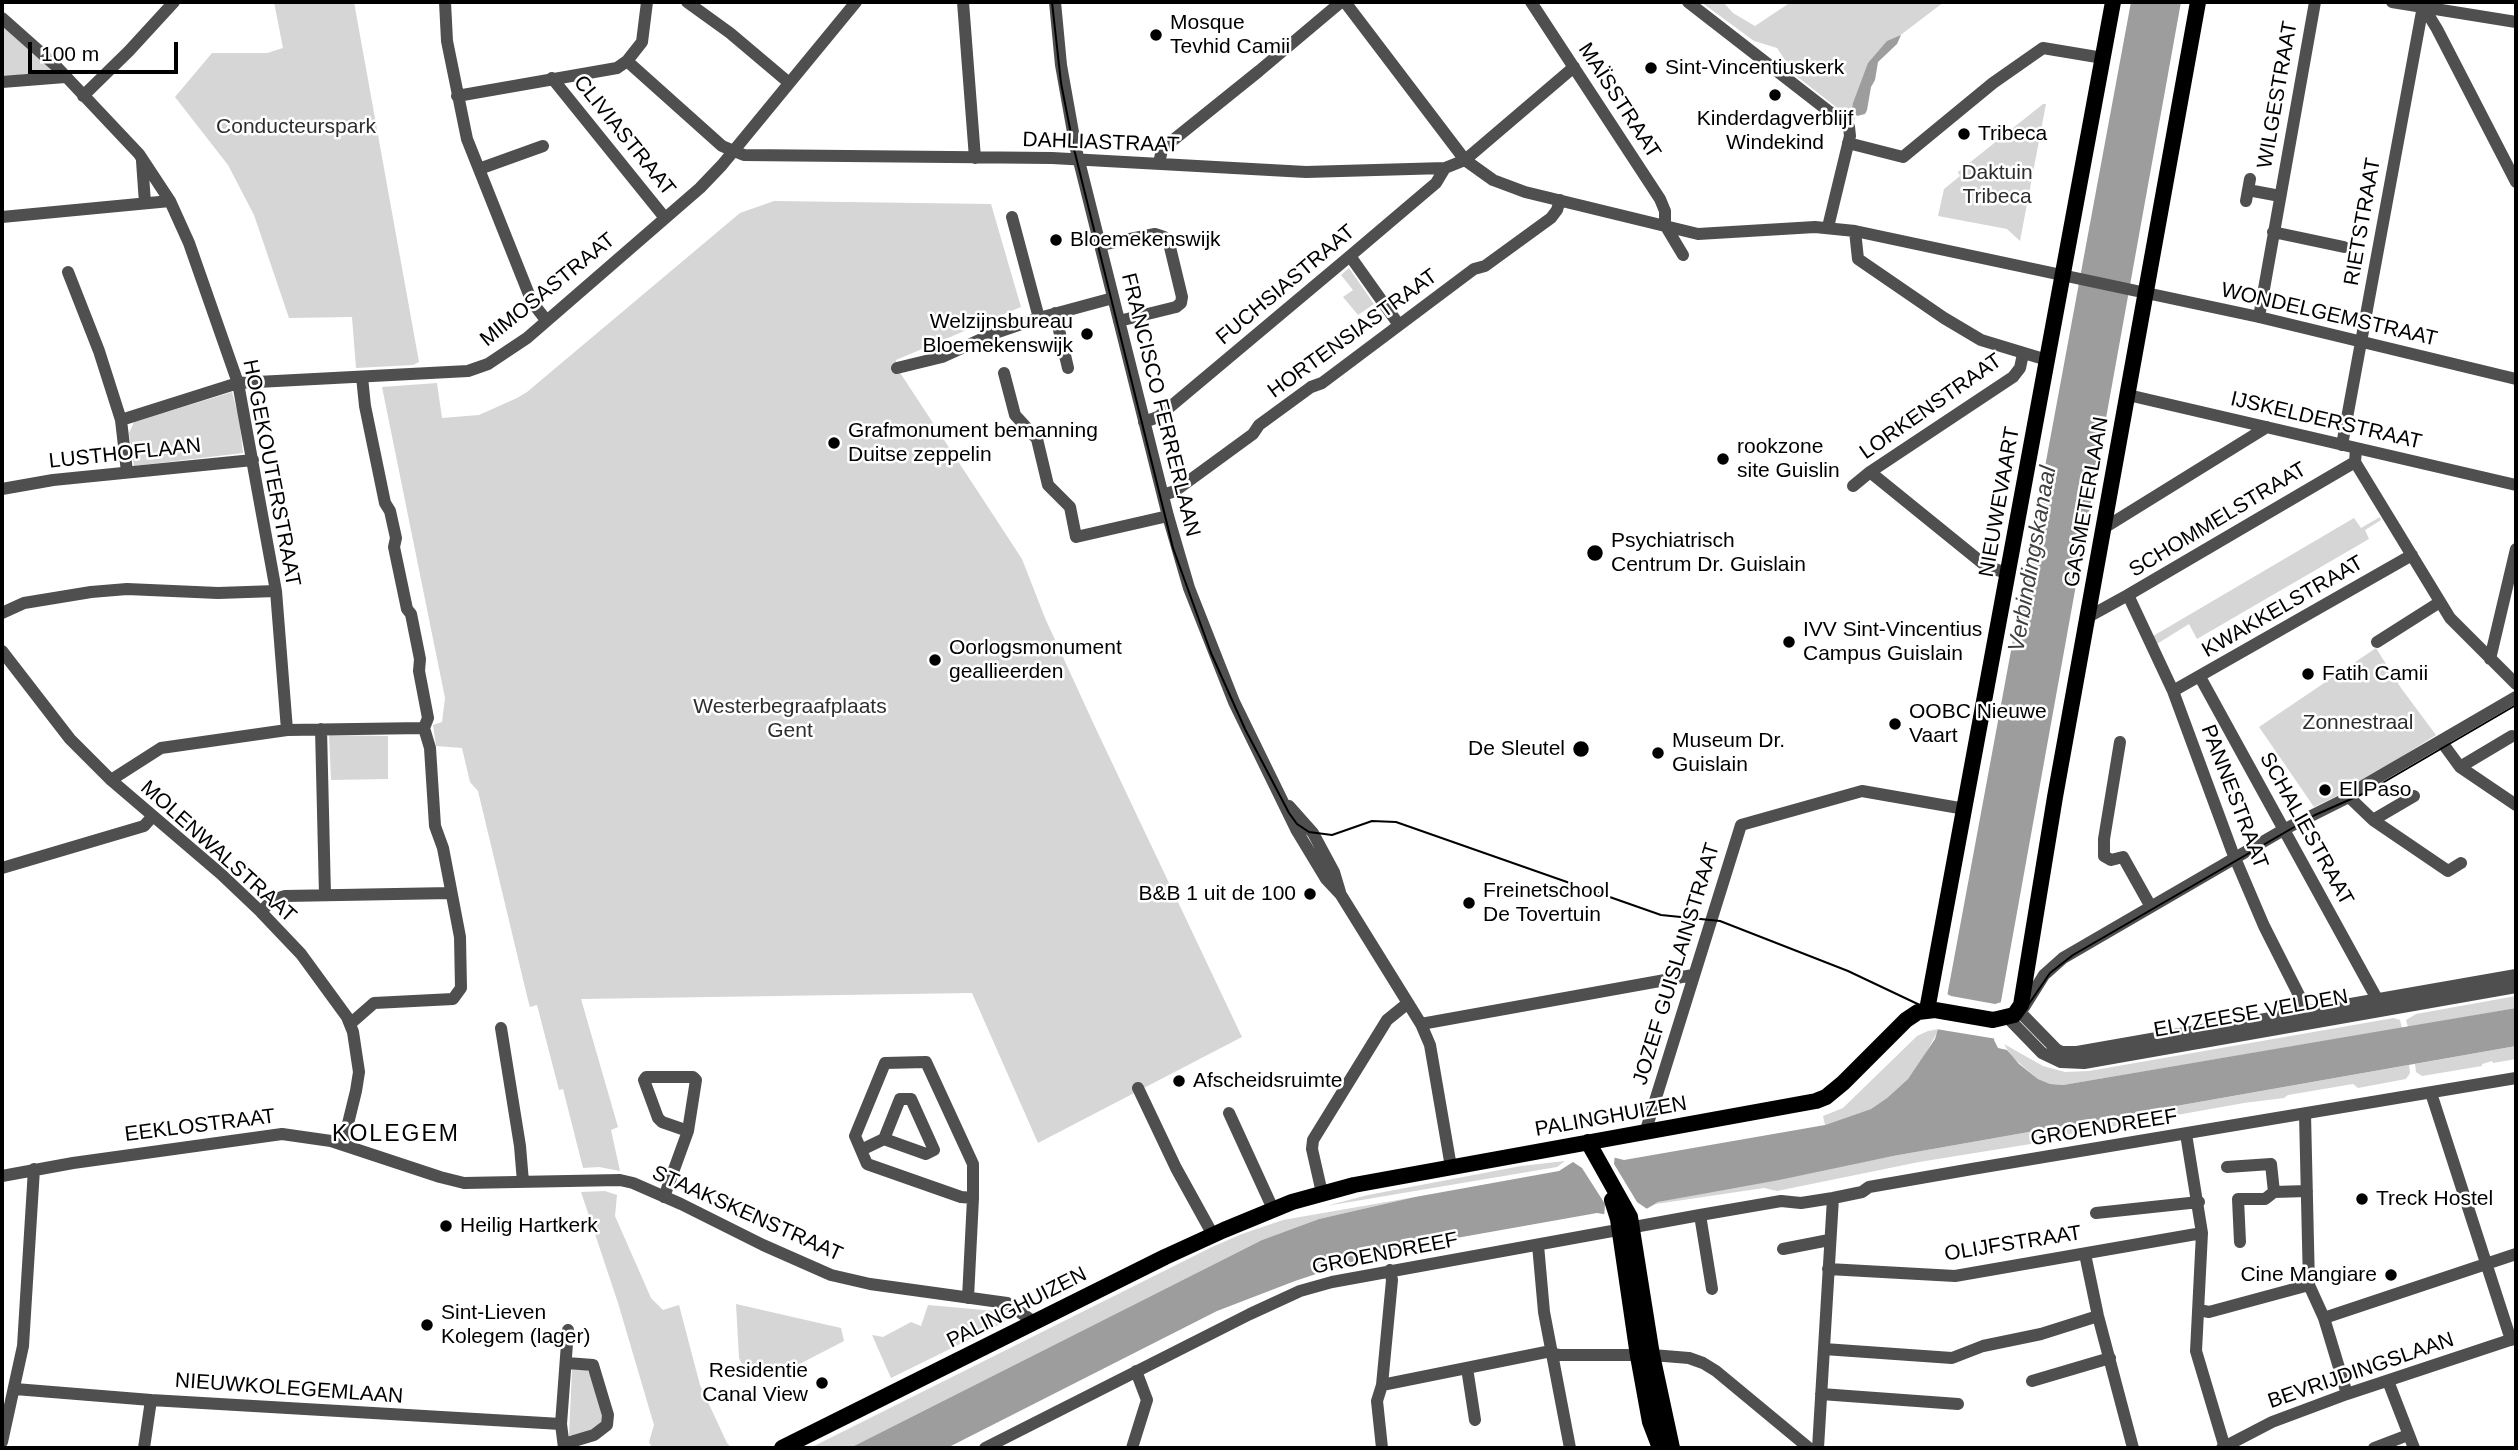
<!DOCTYPE html>
<html>
<head>
<meta charset="utf-8">
<style>
  body { margin:0 }
  #map { position:relative; width:2518px; height:1450px; overflow:hidden; background:#fff; font-family:Arial,sans-serif }
  canvas { display:block }
  .frame { position:absolute; inset:0; border:4px solid #000; pointer-events:none }
  .scale { position:absolute; left:28px; top:42px; width:150px; height:32px; box-sizing:border-box; border:4px solid #000; border-top:0; padding-left:9px; font-size:21px; line-height:24px; white-space:nowrap; color:#000; -webkit-text-stroke:5px #fff; paint-order:stroke }
</style>
</head>
<body>
<div id="map">
<canvas width="2518" height="1450"></canvas>
<div class="frame"></div>
<div class="scale">100 m</div>
</div>
<script>
const c = document.querySelector('canvas').getContext('2d');
c.lineJoin = 'round';
function fillPath(path, color) { c.fillStyle = color; c.fill(path, 'evenodd'); }
const shape = rows => new Path2D(rows.map(r => 'M' + r).join(''));
function trace(path, color, width, dash) { c.strokeStyle = color; c.lineWidth = width; c.lineCap = dash ? 'butt' : 'round'; c.setLineDash(dash || []); c.stroke(path); }
function write(font, color, halo, rows, align = 'center') {
  c.font = font + ' Arial,sans-serif'; c.lineWidth = 5; c.setLineDash([]); c.textBaseline = 'middle'; c.strokeStyle = halo; c.fillStyle = color; for (const [text, x, y, turn = 0] of rows) {
    c.save(); c.translate(x, y); c.rotate((+turn || 0) * Math.PI / 180); c.textAlign = isNaN(turn) ? turn : align; if (halo) c.strokeText(text, 0, 0); c.fillText(text, 0, 0); c.restore();
  }
}
fillPath(shape([
  [274,2,354,2,419,362,413,365,356,368,352,317,289,318,254,215,228,165,175,97,212,53,267,53,283,48],
  [1701,2,1723,2,1733,13,1755,26,1791,2,1944,2,1877,53,1854,121,1795,75,1777,48,1754,41],
  [2,23,53,71,2,77],
  [2043,104,2046,104,2020,241,2007,229,1938,216,1944,189,1960,176,1958,172],
  [774,201,991,204,1021,307,896,360,897,368,1022,559,1045,618,1096,729,1242,1037,1038,1143,972,993,581,999,618,1127,611,1130,620,1171,599,1167,583,1168,563,1089,559,1090,537,1005,530,1007,528,1000,478,791,470,782,462,748,436,746,433,725,442,722,445,698,382,387,437,383,442,418,479,415,517,398,527,392,740,213],
  [1349,268,1374,304,1358,315,1343,297,1353,290,1341,275],
  [232,392,239,418,243,453,134,466,129,433,134,422],
  [2380,517,2381,520,2365,530,2369,539,2197,639,2189,624,2152,647,2148,639,2354,518,2361,528],
  [2376,648,2401,688,2436,735,2349,790,2314,807,2259,727],
  [329,735,388,736,388,779,331,780],
  [2516,996,2516,1008,2408,1027,2406,1020,2416,1014],
  [2394,1018,2400,1020,2402,1028,2063,1085,2050,1084,2038,1079,2012,1057,2004,1044,2043,1066,2065,1072,2089,1071],
  [1939,1029,1921,1062,1908,1079,1887,1098,1871,1109,1825,1125,1823,1116,1843,1108,1917,1036,1928,1031],
  [2516,1046,2516,1059,2493,1063,2492,1061,2482,1064,2482,1066,2422,1076,2416,1072,2415,1064],
  [2409,1065,2410,1073,2406,1079,2358,1088,2353,1084,2288,1095,2284,1098,2244,1103,2104,1128,2046,1138,2043,1142,1919,1162,1777,1191,1764,1188,1656,1204,1647,1208,1658,1202,1893,1156],
  [1565,1161,1557,1167,1326,1206,1368,1195,1521,1166],
  [605,1191,617,1195,615,1216,651,1298,663,1310,679,1305,700,1385,727,1443,732,1448,652,1448,649,1442,654,1425,618,1303,581,1192],
  [1415,1197,1319,1219,1262,1240,850,1448,810,1448,1212,1247,1242,1234,1283,1220],
  [736,1304,841,1328,844,1341,786,1371,742,1364,739,1358],
  [928,1305,1006,1312,1007,1318,1005,1322,891,1378,872,1335,883,1337,911,1322,921,1326],
  [572,1369,587,1370,592,1378,604,1416,603,1423,583,1435,569,1436]
]), '#d6d6d6');
fillPath(shape([
  [2131,2,2181,2,1994,1040,1998,1048,2007,1050,2019,1064,2038,1079,2050,1084,2063,1085,2516,1008,2516,1046,1893,1156,1779,1180,1658,1202,1643,1211,1609,1215,1597,1213,1417,1245,1373,1255,1295,1281,1217,1311,947,1448,850,1448,1262,1240,1319,1219,1415,1197,1559,1171,1573,1162,1612,1157,1624,1160,1825,1125,1871,1109,1887,1098,1908,1079,1935,1039,1946,1002],
  [1901,35,1897,44,1878,62,1875,80,1871,87,1867,110,1865,114,1857,116,1852,109,1853,103,1868,63,1887,41]
]), '#9d9d9d');
fillPath(shape([
  [1945,993,1951,996,1995,1004,2005,1001,1997,1039,1936,1029],
  [1612,1154,1615,1154,1614,1164,1637,1202,1650,1211,1644,1214,1604,1218,1605,1204,1582,1168,1570,1160]
]), '#fff');
trace(shape([
  [445,2,447,41,467,139,532,302,546,320],
  [687,2,730,33,788,82],
  [963,2,975,158],
  [1055,2,1061,65,1076,149,1168,516,1189,588,1234,702,1297,831,1326,879,1341,895,1421,1024,1430,1045,1451,1167],
  [1345,2,1465,160,1493,180,1525,192,1698,234,1815,227,1855,231,2259,317,2516,379],
  [1531,2,1660,199,1665,211,1665,225,1683,255],
  [1688,2,1849,127,1850,136,1828,227],
  [2392,2,2516,22],
  [2423,6,2437,29,2516,182],
  [2,18,56,66,139,154,170,201,189,243,238,383,276,591,287,730],
  [627,61,722,146,744,155,1052,158,1306,172,1445,168,1465,160,1574,67],
  [552,78,665,218],
  [2,82,65,77],
  [83,96,129,51,174,2],
  [457,96,617,68,627,61,642,42,647,2],
  [1848,143,1903,157,1993,83,2043,48,2103,58],
  [142,161,145,203],
  [1159,164,1162,149,1259,71,1341,2],
  [479,169,543,146],
  [2248,190,2280,196],
  [2246,201,2250,179],
  [2,217,170,201],
  [1012,217,1039,318],
  [1855,231,1858,259,1944,318,1981,340,2047,360],
  [2273,232,2344,247],
  [1100,245,1155,234,1164,237,1169,243,1182,297,1181,303,1176,307,1119,321],
  [1350,256,1399,325],
  [68,272,99,351,121,420,127,472],
  [1055,313,1068,368],
  [2259,317,2315,2],
  [897,368,942,357,995,333,1039,318,1113,298],
  [1004,373,1015,415,1037,439,1048,485,1070,507,1076,537,1168,516],
  [2128,395,2516,485],
  [121,420,238,383,468,371,488,364,527,338,700,188,722,165,856,2],
  [1144,422,1158,417,1350,256,1436,183,1445,168],
  [2342,445,2423,6],
  [2355,462,2450,618,2516,684],
  [1870,472,1986,566,2009,574],
  [1853,486,1870,472,2013,377,2020,368,2023,354],
  [2,489,53,480,253,460],
  [1163,495,1175,491,1253,434,1259,425,1311,387,1322,383,1474,269,1485,266,1551,218,1557,210,1560,200],
  [2104,528,2267,427],
  [2128,595,2173,691,2232,851,2264,926,2307,1011],
  [2,613,24,603,91,592,127,589,218,593,276,591],
  [2088,617,2128,595,2355,462,2356,449],
  [2377,642,2440,602],
  [2,651,70,739,111,780,221,874,261,912,301,954,347,1017,353,1032,359,1072,356,1091,343,1144],
  [2490,659,2516,549],
  [2200,677,2377,999],
  [2173,691,2412,555],
  [2516,697,2363,786,2345,799,2285,829,2063,958,2044,975,2024,1007,2018,1010,2056,1049,2062,1052,2077,1052,2516,975],
  [321,729,325,895],
  [2441,741,2460,767,2516,805],
  [2120,742,2104,839,2104,856,2111,860,2123,857,2151,907],
  [2460,767,2512,736],
  [111,780,161,748,287,730,424,728],
  [2349,797,2373,820,2448,871,2461,863],
  [1289,806,1313,833,1334,872,1340,892],
  [2373,820,2414,796],
  [2,868,144,826,152,817],
  [261,912,272,900,285,896,451,893],
  [2008,1018,2042,1053,2061,1062,2084,1063,2516,987],
  [350,1024,374,1003,453,999,461,988,460,937,443,848,435,826,430,748,424,728,428,718,419,671,420,659,411,614,407,609,394,547,396,538,390,511,385,503,365,406,362,377],
  [1421,1024,1693,975],
  [501,1028,520,1146,523,1182],
  [1138,1088,1176,1168,1213,1235],
  [2431,1093,2511,1340],
  [1229,1113,1273,1209],
  [2305,1114,2309,1285,2324,1318,2347,1394],
  [1645,1133,1741,825,1862,791,1965,809],
  [2186,1134,2202,1233,2196,1351,2225,1448],
  [861,1150,884,1139,926,1154,934,1150,911,1099,900,1099,884,1139],
  [2227,1167,2271,1164,2274,1192],
  [2,1176,73,1163,282,1134,331,1141,440,1177,464,1183,620,1180,633,1183,681,1204,763,1245,831,1275,870,1284,1007,1303,1034,1322],
  [1322,1193,1312,1149,1313,1140,1387,1020,1408,1003],
  [664,1197,688,1131,662,1122,658,1118,644,1080,646,1077,693,1077,696,1080,688,1131],
  [2096,1213,2199,1202],
  [1700,1215,1712,1289],
  [2240,1242,2238,1199,2265,1199,2274,1192,2307,1191],
  [1538,1245,1544,1312,1570,1448],
  [1783,1249,1829,1240],
  [2085,1254,2098,1316,2133,1448],
  [1828,1269,1955,1276,2202,1233],
  [968,1298,973,1198,973,1164,926,1062,885,1063,855,1136,867,1164,961,1197,973,1198],
  [2199,1310,2209,1312,2309,1285],
  [2324,1318,2516,1254],
  [1824,1349,1952,1358,1983,1346,2041,1334,2098,1316],
  [1467,1368,1475,1420],
  [2032,1381,2110,1358],
  [2388,1381,2414,1448],
  [1382,1385,1546,1352,1560,1355,1652,1355,1689,1358,1703,1363,1716,1371,1809,1448],
  [15,1389,151,1400,561,1424],
  [1821,1394,1958,1404],
  [2,1442,23,1346,34,1169],
  [564,1444,594,1435,607,1425,608,1415,593,1365,567,1363],
  [144,1448,151,1400],
  [564,1448,561,1424,568,1330],
  [985,1448,1250,1314,1300,1291,1332,1282,1700,1215,1781,1201,1801,1203,1833,1198,1862,1192,1869,1187,1972,1169,2516,1078],
  [1132,1448,1147,1400,1136,1371],
  [1382,1448,1377,1401,1382,1385,1392,1280,1390,1270],
  [1818,1448,1833,1198],
  [2222,1448,2272,1422,2347,1394,2516,1338],
  [2374,1448,2408,1435]
]), '#4f4f4f', 12);
trace(shape([
  [1927,1010,2113,2],
  [1588,1142,1630,1217,1652,1355,1672,1448],
  [1612,1200,1618,1219,1638,1356,1650,1422,1660,1448],
  [782,1448,1165,1257,1224,1230,1292,1202,1354,1185,1816,1101,1826,1097,1843,1083,1906,1020,1918,1012,1935,1010,1993,1020,2014,1015,2021,1005,2055,797,2198,2]
]), '#000', 16);
trace(shape([
  [1052,2,1061,83,1074,149,1173,548,1211,653,1245,729,1289,813,1297,824,1309,832,1332,835,1372,821,1396,822,1661,915,1720,921,1848,971,1943,1016,1999,1025,2012,1022,2020,1017,2050,973,2073,955,2315,815,2367,792,2516,705],
  [1937,1004,1992,1015,2005,1014,2019,1007]
]), '#000', 2);
for (const [x, y, r, color] of [
  [1156,35,7,"#000"],
  [1651,68,7,"#000"],
  [1775,95,7,"#000"],
  [1964,134,7,"#000"],
  [1056,240,7,"#000"],
  [1087,334,7,"#000"],
  [834,443,7,"#000"],
  [1723,459,7,"#000"],
  [1595,553,9,"#000"],
  [1789,642,7,"#000"],
  [935,660,7,"#000"],
  [2308,674,7,"#000"],
  [1895,724,7,"#000"],
  [1581,749,9,"#000"],
  [1658,753,7,"#000"],
  [2325,790,7,"#000"],
  [1310,894,7,"#000"],
  [1469,903,7,"#000"],
  [1179,1081,7,"#000"],
  [2362,1199,7,"#000"],
  [446,1226,7,"#000"],
  [2391,1275,7,"#000"],
  [427,1325,7,"#000"],
  [822,1383,7,"#000"]
]) { const dot = new Path2D(); dot.arc(x, y, r, 0, 2 * Math.PI); c.fillStyle = color; c.fill(dot); trace(dot, '#fff', 2.5); }
write('21px', '#000', '#fff', [
  ["Mosque",1170,23],
  ["Tevhid Camii",1170,47],
  ["Sint-Vincentiuskerk",1665,68],
  ["Kinderdagverblijf",1775,119,"center"],
  ["Windekind",1775,143,"center"],
  ["Tribeca",1978,134],
  ["Bloemekenswijk",1070,240],
  ["Welzijnsbureau",1073,322,"right"],
  ["Bloemekenswijk",1073,346,"right"],
  ["Grafmonument bemanning",848,431],
  ["Duitse zeppelin",848,455],
  ["rookzone",1737,447],
  ["site Guislin",1737,471],
  ["Psychiatrisch",1611,541],
  ["Centrum Dr. Guislain",1611,565],
  ["IVV Sint-Vincentius",1803,630],
  ["Campus Guislain",1803,654],
  ["Oorlogsmonument",949,648],
  ["geallieerden",949,672],
  ["Fatih Camii",2322,674],
  ["OOBC Nieuwe",1909,712],
  ["Vaart",1909,736],
  ["Museum Dr.",1672,741],
  ["Guislain",1672,765],
  ["De Sleutel",1565,749,"right"],
  ["El Paso",2339,790],
  ["Freinetschool",1483,891],
  ["De Tovertuin",1483,915],
  ["B&B 1 uit de 100",1296,894,"right"],
  ["Afscheidsruimte",1193,1081],
  ["Treck Hostel",2376,1199],
  ["Heilig Hartkerk",460,1226],
  ["Cine Mangiare",2377,1275,"right"],
  ["Sint-Lieven",441,1313],
  ["Kolegem (lager)",441,1337],
  ["Residentie",808,1371,"right"],
  ["Canal View",808,1395,"right"]
], 'left');
write('21px', '#000', '#fff', [
  ["WILGESTRAAT",2278,95,-80],
  ["MAÏSSTRAAT",1619,101,57],
  ["CLIVIASTRAAT",624,136,51],
  ["DAHLIASTRAAT",1101,143,2],
  ["RIETSTRAAT",2363,222,-80],
  ["FUCHSIASTRAAT",1286,285,-40],
  ["MIMOSASTRAAT",548,290,-39],
  ["WONDELGEMSTRAAT",2329,315,13],
  ["HORTENSIASTRAAT",1353,334,-36],
  ["FRANCISCO FERRERLAAN",1160,405,76],
  ["LORKENSTRAAT",1931,407,-35],
  ["IJSKELDERSTRAAT",2326,421,13],
  ["LUSTHOFLAAN",125,454,-6],
  ["HOGEKOUTERSTRAAT",271,473,79],
  ["NIEUWEVAART",2000,502,-80],
  ["GASMETERLAAN",2087,502,-80],
  ["SCHOMMELSTRAAT",2218,520,-31],
  ["KWAKKELSTRAAT",2283,607,-30],
  ["PANNESTRAAT",2234,797,69],
  ["SCHALIESTRAAT",2306,829,61],
  ["MOLENWALSTRAAT",218,852,42],
  ["JOZEF GUISLAINSTRAAT",1677,964,-73],
  ["ELYZEESE VELDEN",2251,1014,-10],
  ["PALINGHUIZEN",1611,1117,-10],
  ["EEKLOSTRAAT",200,1126,-7],
  ["GROENDREEF",2104,1128,-9],
  ["STAAKSKENSTRAAT",747,1214,24],
  ["OLIJFSTRAAT",2013,1244,-9],
  ["GROENDREEF",1385,1254,-11],
  ["PALINGHUIZEN",1017,1308,-27],
  ["BEVRIJDINGSLAAN",2361,1371,-19],
  ["NIEUWKOLEGEMLAAN",289,1389,4]
]);
write('21px', '#2d2d2d', '#fff', [
  ["Conducteurspark",296,127],
  ["Daktuin",1997,173],
  ["Tribeca",1997,197],
  ["Westerbegraafplaats",790,707],
  ["Gent",790,731],
  ["Zonnestraal",2358,723]
]);
write('italic 23px', '#3e3e3e', '#fff', [
  ["Verbindingskanaal",2033,559,-80]
]);
c.letterSpacing = '2px';
write('23px', '#000', '#fff', [
  ["KOLEGEM",396,1135]
]);
c.letterSpacing = '0px';
</script>
</body>
</html>
